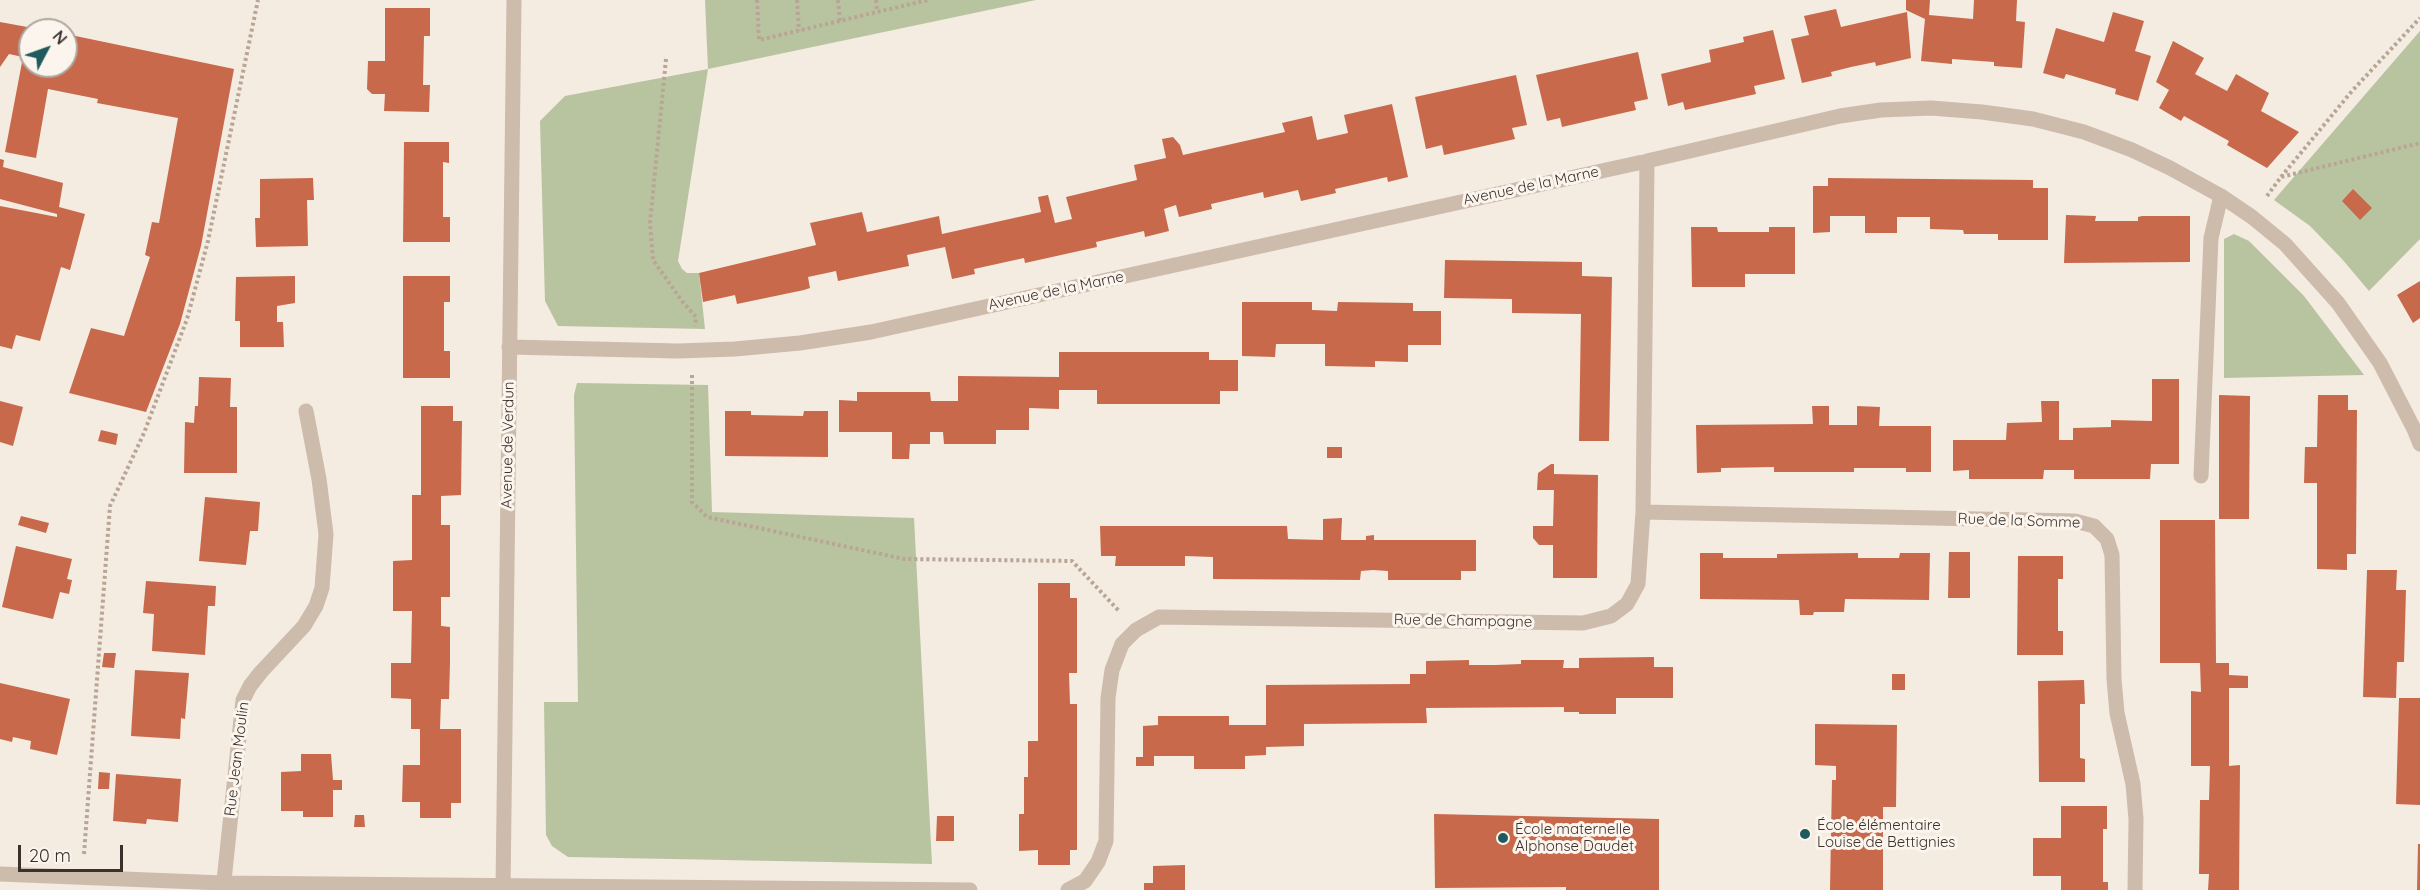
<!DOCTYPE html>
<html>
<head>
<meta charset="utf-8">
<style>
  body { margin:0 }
  #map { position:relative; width:2420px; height:890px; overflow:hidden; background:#f4ebe1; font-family:Quicksand,sans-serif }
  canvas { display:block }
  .north { position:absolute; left:18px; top:18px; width:60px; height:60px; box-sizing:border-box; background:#fbf5ee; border:2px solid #aea6a0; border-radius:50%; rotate:49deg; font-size:16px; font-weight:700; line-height:24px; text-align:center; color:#3b302b }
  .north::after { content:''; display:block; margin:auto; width:21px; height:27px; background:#1f5a5e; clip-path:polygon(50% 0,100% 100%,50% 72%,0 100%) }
  .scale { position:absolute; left:18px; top:845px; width:105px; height:27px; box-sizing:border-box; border:3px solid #3b302b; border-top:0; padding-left:8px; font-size:18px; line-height:21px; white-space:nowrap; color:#3b302b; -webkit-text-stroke:4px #fbf5ee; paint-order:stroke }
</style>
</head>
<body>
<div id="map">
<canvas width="2420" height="890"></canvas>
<div class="north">N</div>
<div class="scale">20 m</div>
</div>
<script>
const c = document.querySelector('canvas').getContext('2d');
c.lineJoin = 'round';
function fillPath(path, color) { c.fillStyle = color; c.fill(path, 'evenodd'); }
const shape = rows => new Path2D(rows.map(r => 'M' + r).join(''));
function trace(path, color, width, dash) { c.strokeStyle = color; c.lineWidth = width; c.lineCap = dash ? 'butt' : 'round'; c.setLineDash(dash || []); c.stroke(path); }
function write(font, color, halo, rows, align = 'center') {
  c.font = font + ' Quicksand,sans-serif'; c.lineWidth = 6; c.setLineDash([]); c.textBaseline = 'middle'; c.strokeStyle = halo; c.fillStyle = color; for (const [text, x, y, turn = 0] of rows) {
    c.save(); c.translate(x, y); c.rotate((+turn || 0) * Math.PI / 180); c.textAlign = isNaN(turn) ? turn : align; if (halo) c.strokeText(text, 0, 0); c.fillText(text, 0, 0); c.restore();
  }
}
fillPath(shape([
  [705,0,1036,0,708,69,678,261,682,269,687,273,699,273,705,329,558,326,545,301,540,121,565,96,708,69],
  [2420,31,2420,239,2369,291,2342,259,2310,226,2274,200],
  [2234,234,2249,241,2304,296,2364,375,2224,378,2224,239],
  [577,383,708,385,712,512,914,518,932,864,568,857,552,846,546,835,544,702,578,702,574,395]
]), '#b8c4a0');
fillPath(shape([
  [1906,0,1930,0,1929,15,1973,19,1974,0,2017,0,2016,21,2025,22,2022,68,1994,66,1994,62,1952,59,1952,64,1921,61,1925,19,1906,10],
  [385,8,430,8,430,36,424,36,423,85,430,85,429,112,384,111,385,94,372,94,367,89,368,61,385,61],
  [1836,9,1841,27,1907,12,1911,58,1876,66,1875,62,1851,67,1831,72,1832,76,1802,83,1791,39,1809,35,1804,16],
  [2113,12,2144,21,2135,51,2151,56,2138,101,2115,94,2116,89,2093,82,2066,74,2064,79,2043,73,2056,28,2104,42],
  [0,22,38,29,30,30,30,66,66,66,66,34,234,69,201,246,180,324,146,412,69,393,91,328,124,336,150,257,145,255,152,222,159,223,178,118,97,103,98,99,48,89,36,158,5,152,23,57,9,54,0,67],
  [1773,30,1785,79,1754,86,1756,94,1685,110,1683,102,1668,106,1661,74,1711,62,1709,50,1744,42,1743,37],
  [2173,41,2204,58,2195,74,2227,91,2236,74,2269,93,2261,111,2299,132,2267,168,2227,145,2229,141,2184,116,2181,121,2159,108,2169,90,2156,82],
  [1638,52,1648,99,1634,102,1636,110,1562,127,1560,118,1547,121,1536,75],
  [1516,75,1527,125,1512,128,1515,139,1444,155,1442,145,1426,149,1415,97],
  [1392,104,1408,177,1388,182,1387,177,1335,189,1336,193,1301,201,1298,190,1264,198,1263,192,1211,204,1212,209,1179,217,1176,205,1164,209,1169,231,1145,237,1144,231,1096,242,1097,247,1025,263,1024,258,974,269,975,274,952,279,945,247,907,255,909,266,899,268,838,281,836,271,808,277,810,288,804,290,737,304,735,295,703,302,699,273,816,245,810,223,862,212,867,232,939,216,942,234,1041,212,1038,197,1048,195,1055,223,1072,219,1066,197,1137,180,1134,165,1166,158,1162,139,1173,137,1180,145,1183,155,1285,132,1282,123,1312,116,1317,140,1348,133,1344,115],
  [404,142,449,142,449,163,443,162,443,217,450,217,450,242,403,242],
  [0,159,4,160,3,167,63,183,59,207,85,214,70,270,61,267,40,341,16,335,12,349,0,346,0,206,57,217,57,214,0,199],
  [313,178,314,200,307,200,308,246,256,247,255,218,260,218,260,179],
  [1828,178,2033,180,2033,188,2048,188,2048,240,1998,240,1998,234,1964,234,1963,230,1930,229,1930,217,1897,217,1897,233,1865,233,1865,216,1830,216,1830,232,1813,233,1813,186,1828,186],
  [2353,189,2372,208,2360,220,2342,201],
  [2066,215,2096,216,2095,221,2138,221,2138,217,2142,216,2190,216,2190,262,2064,263],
  [1691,227,1717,227,1718,232,1769,232,1769,227,1795,227,1795,274,1745,274,1745,287,1692,287],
  [1445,260,1582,262,1582,276,1612,277,1609,441,1579,441,1581,314,1512,313,1512,299,1444,298],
  [295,276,295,303,277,306,277,322,283,322,284,347,240,347,240,321,235,321,236,277],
  [403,276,450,276,450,302,444,302,444,351,450,351,450,378,403,378],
  [2420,281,2420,318,2413,323,2397,295],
  [1242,302,1312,302,1312,310,1337,311,1338,302,1413,303,1413,311,1441,311,1441,345,1408,345,1408,362,1375,361,1375,367,1325,366,1325,344,1276,344,1275,357,1242,356],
  [1059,352,1209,352,1209,360,1238,360,1238,391,1220,391,1220,404,1097,404,1097,390,1059,390,1059,409,1029,408,1029,430,996,430,996,444,944,444,943,432,930,432,930,444,910,444,909,459,892,459,892,432,839,432,839,400,857,401,857,392,930,392,931,401,958,401,958,376,1059,377],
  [199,377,231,378,230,407,237,407,237,473,184,473,185,422,194,423,195,406,198,406],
  [2152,379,2179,379,2179,464,2151,464,2150,479,2074,479,2074,470,2044,470,2043,479,1969,479,1969,470,1953,471,1953,440,2006,440,2007,423,2042,422,2041,401,2059,401,2059,440,2073,440,2073,428,2111,427,2111,420,2152,421],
  [2219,395,2250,396,2249,519,2219,519],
  [2318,395,2348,395,2348,410,2357,410,2356,554,2347,554,2347,570,2317,569,2317,483,2304,483,2305,447,2317,447],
  [0,401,23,407,13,446,0,442],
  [421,406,453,406,453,421,462,421,461,495,441,496,441,525,450,525,450,597,441,597,441,626,450,627,450,663,449,699,441,699,440,729,461,729,461,803,451,803,451,818,420,818,420,802,402,802,403,765,420,765,420,729,411,729,411,699,391,698,391,663,411,663,412,611,393,611,393,561,412,560,412,495,421,495],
  [1812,406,1829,406,1829,425,1857,425,1857,406,1880,407,1879,426,1931,426,1931,472,1906,472,1906,468,1854,468,1854,472,1774,472,1774,467,1721,468,1721,472,1697,473,1696,425,1813,424],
  [725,411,751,411,751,415,803,416,804,411,828,411,828,457,725,456],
  [101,430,118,434,116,445,98,441],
  [1327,447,1342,447,1342,458,1327,458],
  [1551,464,1554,464,1554,474,1598,475,1597,578,1553,578,1553,545,1539,545,1533,538,1533,526,1553,526,1554,490,1537,490,1538,473],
  [205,497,260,502,258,531,250,531,246,565,199,561],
  [21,516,49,523,46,533,18,525],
  [1342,518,1341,540,1366,540,1366,536,1374,535,1374,540,1476,540,1476,571,1461,571,1461,580,1388,580,1388,571,1373,570,1361,571,1360,580,1213,579,1213,557,1185,556,1185,566,1115,566,1116,556,1101,556,1100,526,1287,526,1288,539,1323,540,1323,519],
  [2160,520,2215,520,2216,663,2229,663,2229,675,2248,676,2248,688,2229,688,2229,766,2240,765,2239,890,2208,890,2209,874,2199,874,2200,800,2209,800,2210,766,2191,766,2191,691,2201,692,2200,663,2160,663],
  [16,546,72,559,67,579,72,580,69,594,60,592,53,619,2,607],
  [1949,552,1970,552,1970,598,1948,598],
  [1700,553,1723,553,1723,558,1777,558,1777,554,1858,553,1858,558,1899,558,1900,553,1930,553,1929,600,1845,599,1844,612,1814,612,1813,615,1800,615,1799,600,1700,599],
  [2018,556,2063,556,2063,579,2058,579,2058,631,2063,631,2063,655,2017,655],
  [2367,570,2397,570,2396,590,2406,590,2404,662,2397,662,2396,698,2363,697],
  [146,581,216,586,215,606,208,606,205,655,152,651,154,614,143,613],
  [1038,583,1070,583,1070,598,1077,598,1077,673,1069,673,1070,704,1077,704,1077,850,1070,850,1070,865,1038,865,1038,850,1019,851,1019,814,1024,814,1024,777,1028,777,1028,741,1038,741],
  [104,653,116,653,114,668,102,667],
  [1654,657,1654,667,1673,667,1673,698,1616,698,1616,714,1579,714,1579,712,1564,712,1564,707,1426,708,1427,723,1304,724,1304,746,1266,747,1266,755,1245,756,1245,769,1194,769,1194,756,1154,756,1154,766,1136,766,1136,757,1143,757,1143,726,1158,725,1158,716,1229,716,1229,725,1266,725,1266,685,1410,684,1410,674,1426,674,1426,661,1469,660,1469,665,1495,665,1521,664,1521,660,1564,660,1563,668,1579,668,1579,658],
  [135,670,189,673,185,719,181,718,180,739,131,736],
  [1892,674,1905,674,1905,690,1892,690],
  [2084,680,2085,704,2080,704,2080,758,2085,759,2085,782,2039,782,2038,681],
  [0,683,70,699,57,755,30,749,31,741,13,737,12,742,0,739],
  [2399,698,2420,698,2420,805,2396,804],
  [1815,724,1897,725,1896,807,1883,807,1883,890,1830,890,1832,780,1836,780,1836,766,1815,765],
  [301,754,331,754,333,780,342,780,342,790,333,790,333,817,303,817,303,811,281,811,281,772,301,771],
  [99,772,110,773,109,789,98,789],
  [116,774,181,779,178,822,147,819,146,824,113,821],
  [2061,806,2107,806,2107,829,2103,829,2103,882,2108,882,2108,890,2061,890,2061,876,2033,876,2033,838,2061,838],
  [1434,814,1659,819,1659,890,1566,890,1566,887,1435,888],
  [355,815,364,815,365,827,354,827],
  [937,816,954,816,954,841,936,841],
  [2418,844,2420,844,2420,890,2417,890],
  [1185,865,1185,890,1144,890,1144,883,1153,883,1153,866]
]), '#c8694b');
trace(shape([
  [757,0,759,40,928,0],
  [797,0,799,31],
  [838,0,840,21],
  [876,0,877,12],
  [666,59,650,223,653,260,682,301,696,317,695,326],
  [2281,177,2352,91,2420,18],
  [2267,196,2281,177,2420,143],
  [692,375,692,502,707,517,904,559,1072,561,1119,611],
  [84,854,110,506,144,433,187,319,208,241,258,0]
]), '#b9a596', 4, [3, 3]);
trace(shape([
  [2201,476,2211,238,2221,196]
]), '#cdbbac', 15);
trace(shape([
  [509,347,678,351,735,349,800,343,871,332,1647,161,1840,116,1881,110,1931,108,1982,112,2033,119,2084,132,2132,150,2170,168,2221,196,2252,217,2285,244,2338,303,2380,363,2414,429,2420,444],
  [1643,512,2075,521,2094,526,2107,539,2112,555,2114,679,2117,713,2133,784,2136,819,2135,890],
  [0,874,223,883,970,890],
  [223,890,243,700,250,686,261,672,304,626,316,606,322,588,326,534,319,479,306,411],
  [503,890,514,0],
  [1068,890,1085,881,1098,862,1106,841,1108,698,1112,670,1122,644,1136,630,1159,617,1583,623,1611,616,1627,604,1638,584,1643,512,1647,161]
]), '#cdbbac', 15);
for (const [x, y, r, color] of [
  [1805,834,6,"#1f5a5e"],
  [1503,838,6,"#1f5a5e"]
]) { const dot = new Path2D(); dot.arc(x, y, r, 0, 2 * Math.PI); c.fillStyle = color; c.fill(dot); trace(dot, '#fbf5ee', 2); }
write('15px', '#3b302b', '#fbf5ee', [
  ["Avenue de la Marne",1531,186,-12],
  ["Avenue de la Marne",1056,291,-12],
  ["Avenue de Verdun",508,445,-89],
  ["Rue de la Somme",2019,521,2],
  ["Rue de Champagne",1463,621,1],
  ["Rue Jean Moulin",237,759,-83]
]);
write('15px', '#3b302b', '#fbf5ee', [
  ["École élémentaire",1817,825],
  ["Louise de Bettignies",1817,842],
  ["École maternelle",1515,829],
  ["Alphonse Daudet",1515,846]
], 'left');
</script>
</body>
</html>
